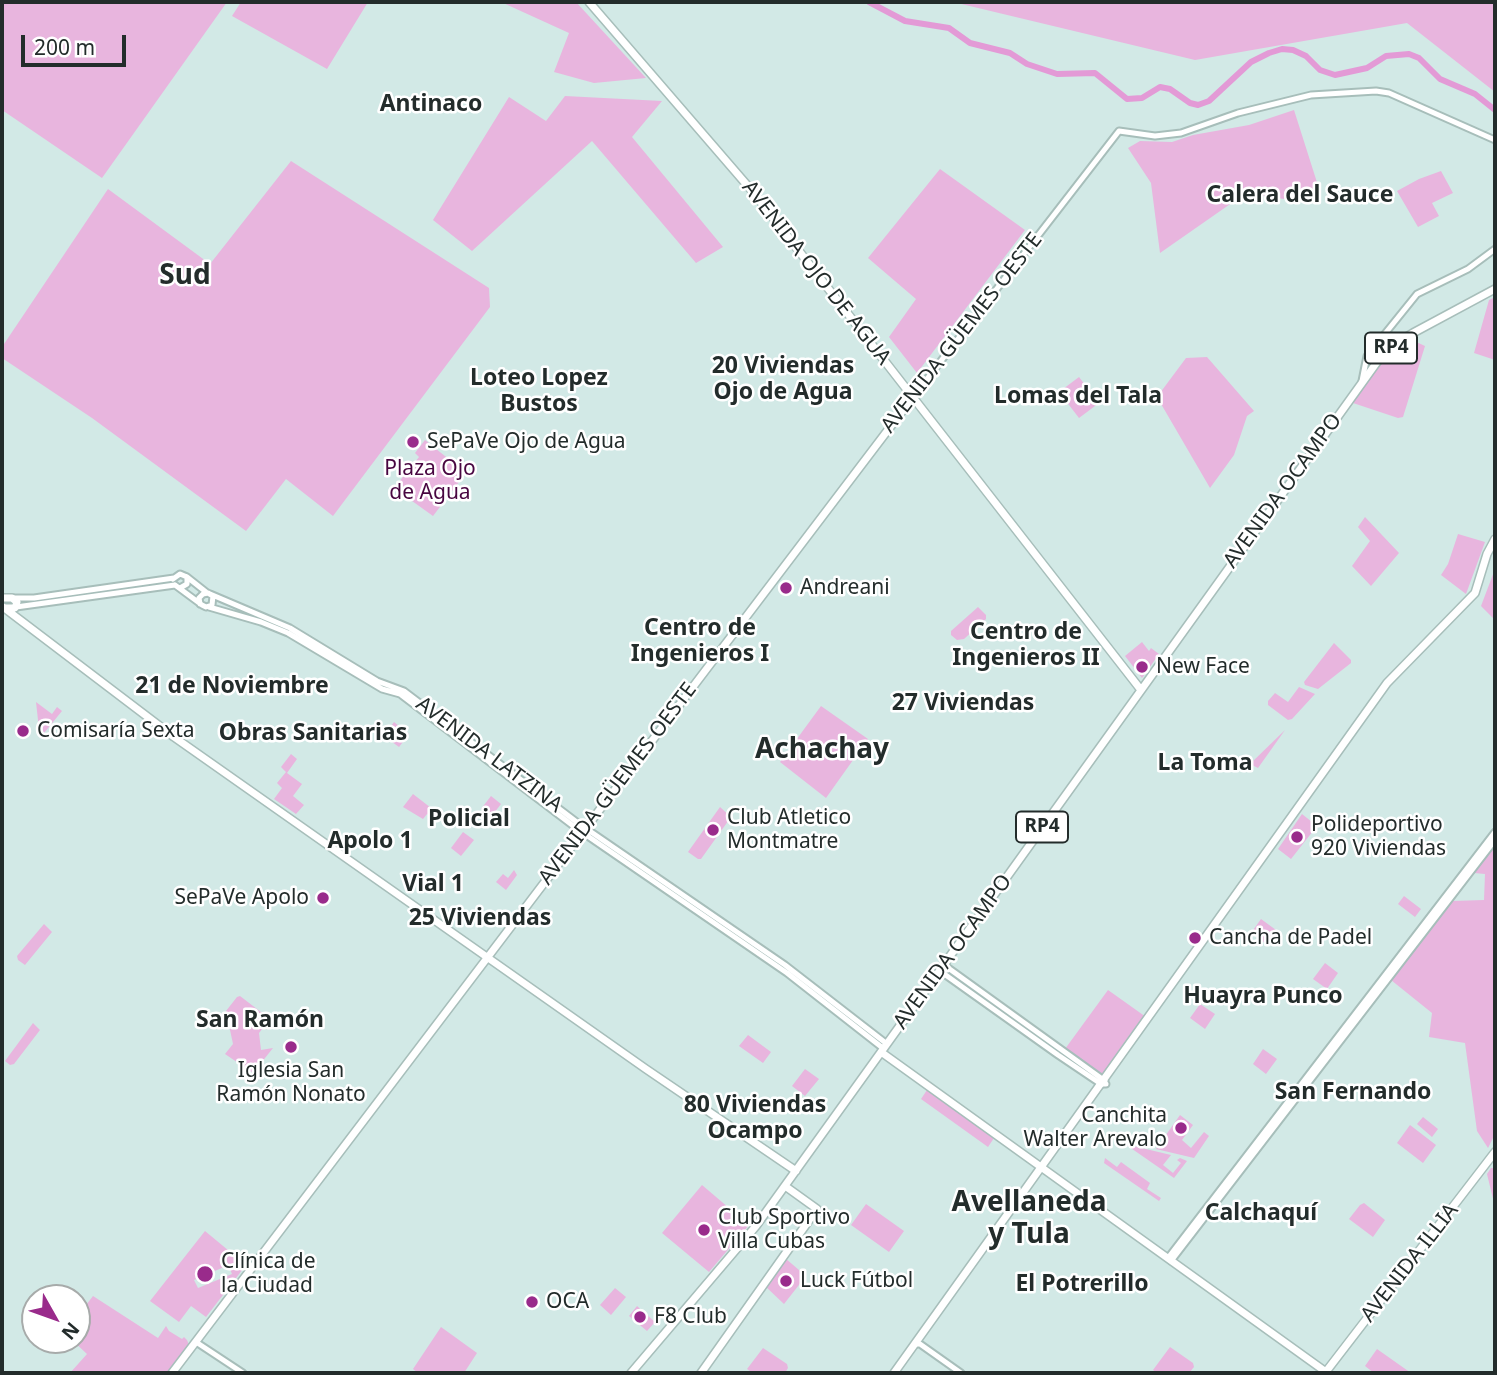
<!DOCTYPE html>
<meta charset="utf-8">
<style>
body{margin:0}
#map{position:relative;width:1497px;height:1375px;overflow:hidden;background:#d2e9e6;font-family:"Noto Sans",sans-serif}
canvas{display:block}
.frame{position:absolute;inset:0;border:4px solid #232c2b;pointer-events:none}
.north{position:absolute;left:21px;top:1284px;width:70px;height:70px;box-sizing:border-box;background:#fff;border:2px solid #a7abaa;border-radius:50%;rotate:130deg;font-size:19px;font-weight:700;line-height:28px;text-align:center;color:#232c2b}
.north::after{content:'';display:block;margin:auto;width:24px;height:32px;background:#992b8b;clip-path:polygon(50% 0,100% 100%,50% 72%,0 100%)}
.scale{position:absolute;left:21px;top:35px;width:105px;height:32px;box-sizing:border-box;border:4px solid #232c2b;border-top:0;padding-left:9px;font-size:21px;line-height:24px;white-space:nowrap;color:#232c2b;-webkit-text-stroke:5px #fff;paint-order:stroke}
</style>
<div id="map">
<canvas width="1497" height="1375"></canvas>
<div class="frame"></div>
<div class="north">N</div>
<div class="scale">200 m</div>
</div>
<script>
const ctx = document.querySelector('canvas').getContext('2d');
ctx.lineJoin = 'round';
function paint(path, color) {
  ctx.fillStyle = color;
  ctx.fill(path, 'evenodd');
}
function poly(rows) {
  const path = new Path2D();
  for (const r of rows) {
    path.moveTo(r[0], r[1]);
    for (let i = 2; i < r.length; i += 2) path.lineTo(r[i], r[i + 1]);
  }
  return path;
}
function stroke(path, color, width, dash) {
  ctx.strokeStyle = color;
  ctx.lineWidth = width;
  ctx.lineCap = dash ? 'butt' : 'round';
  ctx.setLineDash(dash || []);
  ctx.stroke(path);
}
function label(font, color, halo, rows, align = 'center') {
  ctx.font = font + ' "Noto Sans",sans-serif';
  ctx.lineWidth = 5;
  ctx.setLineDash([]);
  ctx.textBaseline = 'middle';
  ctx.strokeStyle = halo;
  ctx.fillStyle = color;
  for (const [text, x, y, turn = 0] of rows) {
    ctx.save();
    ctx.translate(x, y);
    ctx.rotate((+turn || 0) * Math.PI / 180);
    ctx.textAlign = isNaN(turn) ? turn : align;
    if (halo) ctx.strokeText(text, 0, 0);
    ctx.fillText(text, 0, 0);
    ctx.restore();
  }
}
paint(poly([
 [3,2,227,2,102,178,2,110],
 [241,2,368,2,327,69,232,16],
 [501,2,576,2,646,78,594,83,554,72,569,33],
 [953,2,1495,2,1495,92,1407,23,1195,60],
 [565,96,662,101,632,137,723,247,696,263,592,141,472,251,433,220,509,97,546,121],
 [1294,110,1321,195,1284,199,1246,193,1160,253,1151,183,1128,148,1140,141,1172,142,1193,135,1249,125],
 [291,161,489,288,490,307,333,516,286,479,246,531,92,418,2,358,2,347,108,189,210,264],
 [940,169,1025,230,917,373,889,337,916,299,868,258],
 [1441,171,1453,193,1432,203,1439,216,1418,227,1397,191,1419,179],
 [1495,297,1495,360,1474,353,1489,300],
 [1410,339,1425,346,1403,417,1398,418,1353,403,1378,366,1395,349],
 [1207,357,1254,411,1247,416,1234,455,1210,488,1157,397,1186,358],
 [1079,377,1099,403,1079,418,1059,392],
 [425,440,466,473,433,516,394,488,419,457,415,453],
 [1365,517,1399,553,1371,586,1352,566,1370,541,1358,527],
 [1458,534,1485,542,1466,594,1441,575,1448,564],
 [1495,569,1495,620,1481,606],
 [978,607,986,615,986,619,964,639,957,640,951,635,951,631],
 [1142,642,1149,651,1151,648,1159,654,1142,678,1125,656],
 [1334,643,1351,660,1351,663,1318,689,1305,685,1304,682],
 [1299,687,1315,694,1292,719,1288,720,1268,705,1268,701,1275,693,1288,702],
 [36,702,52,714,57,707,62,711,40,738],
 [821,706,868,739,826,798,780,762],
 [394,722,409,734,399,747,384,736],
 [1285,730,1258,768,1250,764],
 [291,754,297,759,287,773,302,784,293,796,304,805,296,814,274,799,282,788,277,783,286,772,281,767],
 [413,794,435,811,431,817,427,814,423,819,403,807],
 [491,796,501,804,491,817,481,809],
 [720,807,731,817,701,859,698,859,688,852],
 [1302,814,1317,826,1291,859,1278,849],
 [463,832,474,840,461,856,451,848],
 [1495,846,1495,1134,1488,1148,1477,1131,1465,1043,1429,1037,1432,1013,1391,980,1452,901,1484,900,1485,874,1474,873],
 [514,870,517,875,506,890,496,882,503,874,508,878],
 [1404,896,1421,909,1415,917,1398,904],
 [1261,919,1276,930,1265,943,1251,933],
 [44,924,52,932,25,965,18,960,17,956],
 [1325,963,1338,973,1327,989,1313,979],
 [1108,990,1146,1017,1104,1075,1065,1049],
 [240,996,270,1019,259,1033,261,1050,273,1048,253,1073,225,1054,233,1044,226,1011,237,997],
 [1200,1004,1215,1014,1205,1029,1190,1018],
 [33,1023,40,1030,14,1064,10,1065,5,1061],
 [748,1035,771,1052,763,1063,739,1046],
 [1263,1049,1277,1059,1266,1074,1253,1064],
 [805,1069,819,1079,805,1096,792,1086],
 [927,1090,993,1135,994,1138,988,1147,921,1099],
 [1180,1115,1193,1125,1182,1140,1191,1148,1204,1132,1209,1136,1194,1158,1156,1149],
 [1423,1117,1438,1129,1432,1137,1417,1124],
 [1410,1125,1436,1145,1423,1163,1397,1143],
 [1125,1144,1171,1155,1163,1165,1173,1173,1181,1163,1177,1160,1180,1158,1187,1161,1174,1178],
 [1105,1158,1117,1167,1121,1162,1150,1183,1147,1189,1161,1198,1159,1201,1104,1163],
 [1491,1168,1495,1168,1495,1207,1487,1174],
 [702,1185,749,1225,709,1272,662,1233],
 [1364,1203,1385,1220,1373,1237,1349,1219,1360,1205],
 [866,1204,904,1231,889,1252,851,1225],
 [205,1231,246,1265,206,1317,191,1306,179,1322,150,1301],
 [225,1257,232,1274,198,1288,194,1280,224,1267,220,1259],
 [785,1258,806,1276,784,1304,765,1286],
 [615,1288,626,1297,611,1315,600,1305],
 [93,1296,158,1338,166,1326,169,1331,182,1339,184,1337,187,1340,189,1345,167,1373,70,1373,87,1354,72,1340,77,1340,77,1305,83,1309],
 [637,1306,655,1322,647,1331,629,1316],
 [441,1327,477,1353,464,1373,418,1373,413,1369],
 [1170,1347,1193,1363,1194,1367,1189,1373,1157,1373,1153,1370],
 [763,1348,787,1364,788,1368,785,1373,753,1373,747,1369],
 [1377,1349,1411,1373,1374,1373,1365,1366]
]), '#e8b5de');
stroke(poly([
 [869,2,905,21,949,28,970,43,1010,53,1027,64,1057,74,1095,73,1127,99,1142,98,1160,87,1170,89,1190,103,1198,105,1209,101,1251,62,1269,53,1282,49,1293,50,1306,56,1320,70,1335,75,1367,68,1386,56,1409,54,1419,58,1440,79,1475,94,1495,110]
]), '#e39ad6', 6);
const minor = poly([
 [1362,381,1367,356,1417,294,1468,269,1495,249],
 [913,397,1119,131,1155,136,1181,133,1238,113,1311,95,1376,91,1389,93,1495,140],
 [187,577,206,592],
 [173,579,180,574,187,577,187,584,180,588],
 [175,585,202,605,206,607,212,605,213,596,208,593,203,594,199,598,200,604],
 [210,594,290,628,377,681,404,691,578,823,785,965,887,1044],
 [14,598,34,598,174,578],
 [16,607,175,585],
 [209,607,261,622,288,633,382,689,400,694,576,828,787,973,884,1049],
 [944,965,1105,1081],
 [940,971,1058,1055,1101,1084,1106,1084],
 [1168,1258,1495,832],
 [1171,1261,1495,840],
 [196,1342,243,1373],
 [915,1344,920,1344,961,1373]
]);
const major = poly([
 [589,2,753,192,1141,690],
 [2,598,12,598,17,602,15,608,6,608],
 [3,607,174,737,646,1069,796,1171],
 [881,1052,1326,1372],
 [172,1373,913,397],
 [631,1373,756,1226,1377,362,1398,342,1413,333,1495,289],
 [701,1373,817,1209,785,1186],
 [894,1373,1387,683,1475,593,1487,554,1495,539],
 [1325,1373,1495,1152]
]);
stroke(minor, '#a7beba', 9);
stroke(major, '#a7beba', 10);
stroke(minor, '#fff', 5);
stroke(major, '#fff', 7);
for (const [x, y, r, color] of [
 [413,442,7,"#992b8b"],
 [786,588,7,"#992b8b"],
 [1142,667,7,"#992b8b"],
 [23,731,7,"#992b8b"],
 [713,830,7,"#992b8b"],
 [1297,837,7,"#992b8b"],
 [323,898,7,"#992b8b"],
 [1195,938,7,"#992b8b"],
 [291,1047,7,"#992b8b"],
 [1181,1128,7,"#992b8b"],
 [704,1230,7,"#992b8b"],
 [205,1274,9,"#992b8b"],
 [786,1281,7,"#992b8b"],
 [532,1302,7,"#992b8b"],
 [640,1317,7,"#992b8b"]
]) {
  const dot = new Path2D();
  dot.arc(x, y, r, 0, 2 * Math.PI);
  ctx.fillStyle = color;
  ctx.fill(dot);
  stroke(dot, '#fff', 2.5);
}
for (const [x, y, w] of [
 [1391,348,52],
 [1042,827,52]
]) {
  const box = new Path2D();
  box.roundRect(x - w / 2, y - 15.5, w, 31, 5);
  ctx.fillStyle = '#fff';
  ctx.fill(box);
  stroke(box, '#232c2b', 2);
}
label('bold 19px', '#232c2b', null, [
 ["RP4",1391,348],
 ["RP4",1042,827]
]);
label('21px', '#232c2b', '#fff', [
 ["AVENIDA OJO DE AGUA",816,273,52],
 ["AVENIDA GÜEMES OESTE",962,333,-52],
 ["AVENIDA OCAMPO",1283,491,-54],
 ["AVENIDA LATZINA",489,755,37],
 ["AVENIDA GÜEMES OESTE",618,784,-53],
 ["AVENIDA OCAMPO",953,952,-54],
 ["AVENIDA ILLIA",1410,1263,-52]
]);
label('21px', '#232c2b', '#fff', [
 ["SePaVe Ojo de Agua",427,442],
 ["Andreani",800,588],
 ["New Face",1156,667],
 ["Comisaría Sexta",37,731],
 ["Club Atletico",727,818],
 ["Montmatre",727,842],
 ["Polideportivo",1311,825],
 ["920 Viviendas",1311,849],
 ["SePaVe Apolo",309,898,"right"],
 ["Cancha de Padel",1209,938],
 ["Iglesia San",291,1071,"center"],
 ["Ramón Nonato",291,1095,"center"],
 ["Canchita",1167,1116,"right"],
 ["Walter Arevalo",1167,1140,"right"],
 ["Club Sportivo",718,1218],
 ["Villa Cubas",718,1242],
 ["Clínica de",221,1262],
 ["la Ciudad",221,1286],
 ["Luck Fútbol",800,1281],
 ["OCA",546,1302],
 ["F8 Club",654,1317]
], 'left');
label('21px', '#480641', '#fff', [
 ["Plaza Ojo",430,469],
 ["de Agua",430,493]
]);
label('bold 23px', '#232c2b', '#fff', [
 ["Antinaco",431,104],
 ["Calera del Sauce",1300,195],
 ["20 Viviendas",783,366],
 ["Ojo de Agua",783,392],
 ["Loteo Lopez",539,378],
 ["Bustos",539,404],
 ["Lomas del Tala",1078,396],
 ["Centro de",700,628],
 ["Ingenieros I",700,654],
 ["Centro de",1026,632],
 ["Ingenieros II",1026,658],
 ["21 de Noviembre",232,686],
 ["27 Viviendas",963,703],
 ["Obras Sanitarias",313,733],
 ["La Toma",1205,763],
 ["Policial",469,819],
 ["Apolo 1",370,841],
 ["Vial 1",433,884],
 ["25 Viviendas",480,918],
 ["Huayra Punco",1263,996],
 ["San Ramón",260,1020],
 ["San Fernando",1353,1092],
 ["80 Viviendas",755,1105],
 ["Ocampo",755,1131],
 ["Calchaquí",1261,1213],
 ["El Potrerillo",1082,1284]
]);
label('bold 28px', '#232c2b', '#fff', [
 ["Sud",185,276],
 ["Achachay",822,750],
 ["Avellaneda",1029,1203],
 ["y Tula",1029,1235]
]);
</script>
